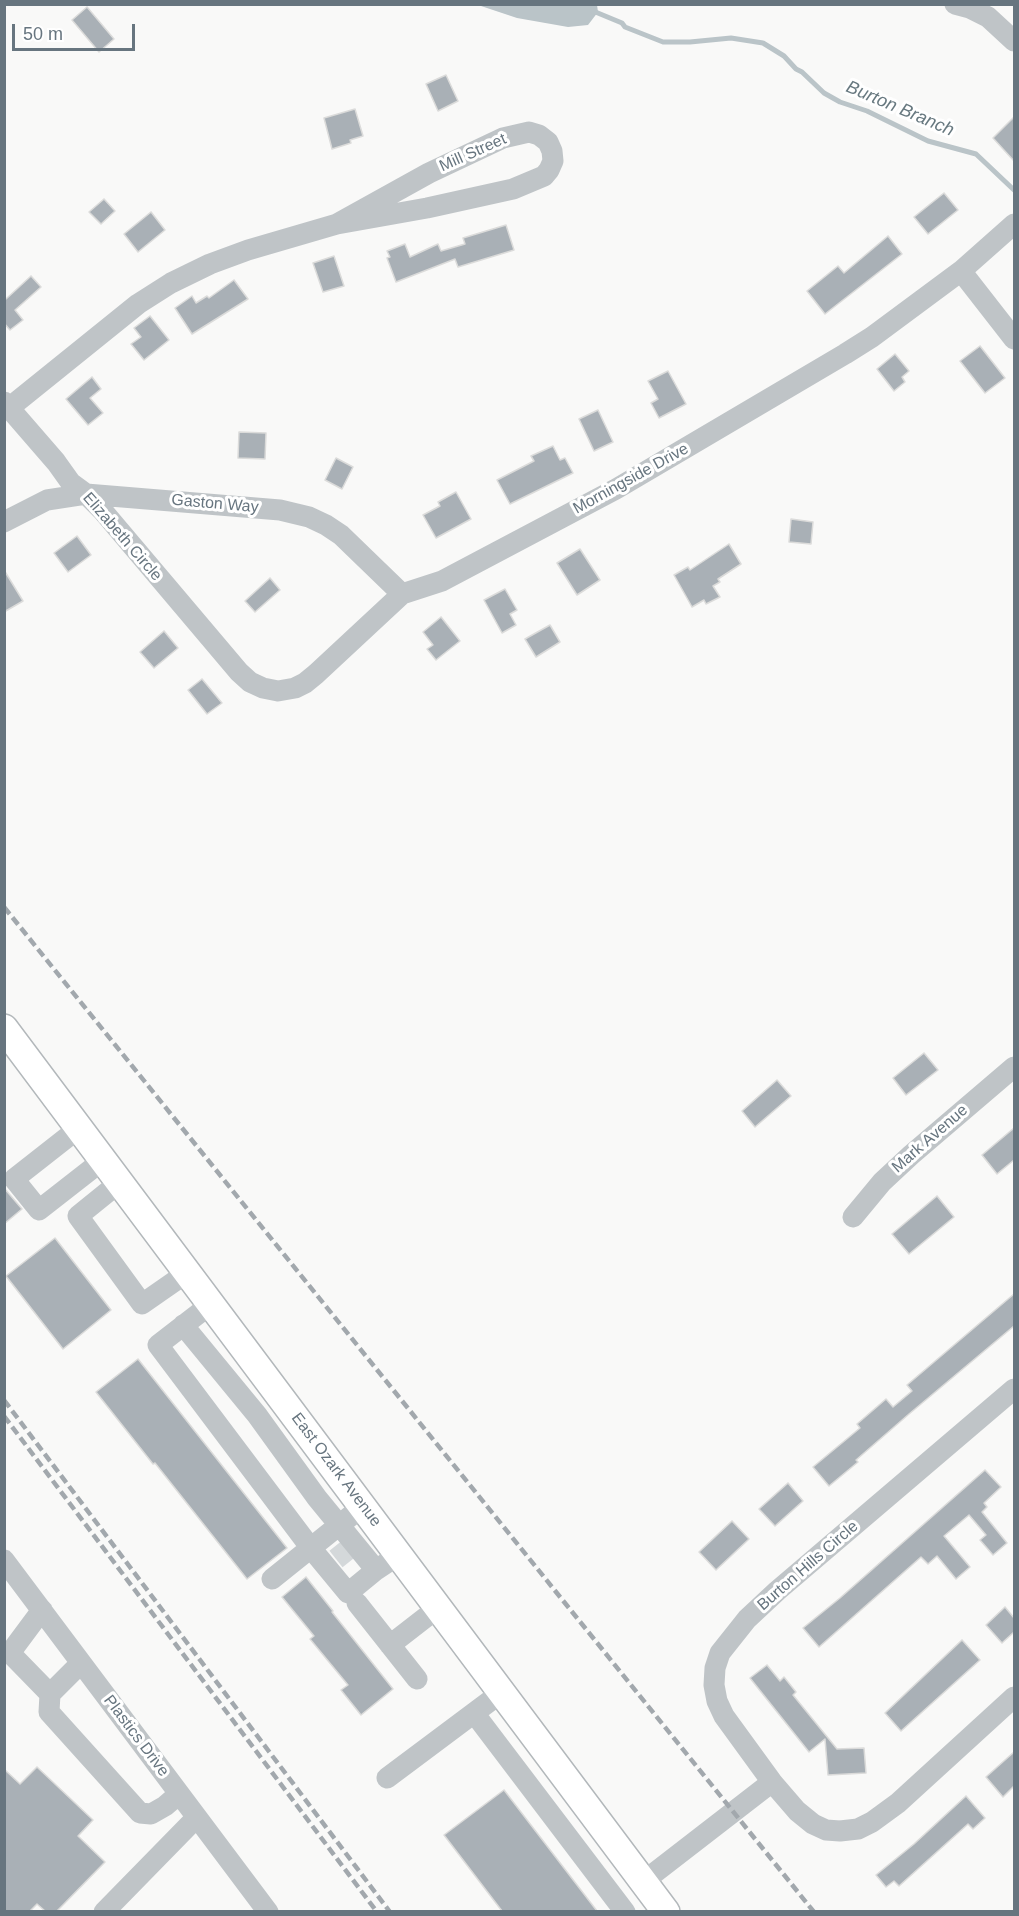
<!DOCTYPE html>
<style>
body{margin:0}
#map{position:relative;width:1019px;height:1916px;overflow:hidden;background:#f9f9f8;font-family:Helvetica,sans-serif}
canvas{display:block}
.frame{position:absolute;inset:0;border:6px solid #67757f;pointer-events:none}
.scale{position:absolute;left:12px;top:24px;width:123px;height:27px;box-sizing:border-box;border:3px solid #67757f;border-top:0;padding-left:8px;font-size:18px;line-height:21px;white-space:nowrap;color:#67757f;-webkit-text-stroke:4px #fff;paint-order:stroke}
</style>
<div id="map">
<canvas width="1019" height="1916"></canvas>
<div class="frame"></div>
<div class="scale">50 m</div>
</div>
<script>
const ctx = document.querySelector('canvas').getContext('2d');
ctx.lineJoin = 'round';
function paint(path, color) {
  ctx.fillStyle = color;
  ctx.fill(path, 'evenodd');
}
function poly(rows) {
  const path = new Path2D();
  for (const r of rows) {
    path.moveTo(r[0], r[1]);
    for (let i = 2; i < r.length; i += 2) path.lineTo(r[i], r[i + 1]);
  }
  return path;
}
function stroke(path, color, width, dash) {
  ctx.strokeStyle = color;
  ctx.lineWidth = width;
  ctx.lineCap = dash ? 'butt' : 'round';
  ctx.setLineDash(dash || []);
  ctx.stroke(path);
}
function label(font, color, halo, rows, align = 'center') {
  ctx.font = font + ' Helvetica,sans-serif';
  ctx.lineWidth = 6;
  ctx.setLineDash([]);
  ctx.textBaseline = 'middle';
  ctx.strokeStyle = halo;
  ctx.fillStyle = color;
  for (const [text, x, y, turn = 0] of rows) {
    ctx.save();
    ctx.translate(x, y);
    ctx.rotate((+turn || 0) * Math.PI / 180);
    ctx.textAlign = isNaN(turn) ? turn : align;
    if (halo) ctx.strokeText(text, 0, 0);
    ctx.fillText(text, 0, 0);
    ctx.restore();
  }
}
paint(poly([
 [478,5,597,5,598,12,588,25,568,27,517,18]
]), '#bac4c8');
stroke(poly([
 [593,11,622,23,625,27,663,42,690,42,731,38,763,43,784,56,796,69,802,72,824,93,840,102,867,111,928,141,976,154,1014,190]
]), '#bac4c8', 5);
const building = poly([
 [87,7,114,39,99,52,72,20,87,7],
 [446,75,458,101,438,111,426,84,446,75],
 [355,109,363,136,350,140,351,143,332,149,324,118,355,109],
 [1014,117,1014,161,993,138,1014,117],
 [944,193,958,210,928,234,914,217,944,193],
 [104,199,115,211,101,224,89,212,104,199],
 [151,212,165,230,138,252,124,234,151,212],
 [506,225,514,250,458,267,455,259,396,282,387,258,390,257,387,251,405,244,410,257,438,244,441,251,465,244,463,238,506,225],
 [888,236,902,254,825,314,807,291,838,266,844,273,888,236],
 [334,256,344,286,323,292,313,263,334,256],
 [31,276,41,287,15,310,23,320,10,330,4,323,4,296,6,299,31,276],
 [234,280,248,299,192,334,175,308,192,296,196,303,207,296,209,298,234,280],
 [150,316,169,340,144,360,131,344,141,337,134,328,150,316],
 [980,346,1005,378,985,393,960,361,980,346],
 [895,354,909,371,902,377,905,382,894,391,877,369,895,354],
 [668,371,686,404,659,418,651,403,658,399,648,381,668,371],
 [92,377,101,389,90,398,103,413,88,425,66,399,92,377],
 [598,410,613,442,594,451,579,419,598,410],
 [239,432,266,433,265,459,238,458,239,432],
 [553,446,560,460,565,458,573,473,510,504,497,480,534,461,531,456,553,446],
 [336,458,353,467,342,489,325,480,336,458],
 [456,492,471,519,436,538,423,515,440,506,438,502,456,492],
 [791,519,813,522,811,544,789,542,791,519],
 [77,536,91,555,68,572,54,553,77,536],
 [729,544,741,564,718,579,720,582,713,586,720,597,706,604,704,600,692,607,674,575,688,567,690,570,729,544],
 [580,549,600,580,577,595,557,563,580,549],
 [4,570,23,601,4,612,4,570],
 [270,578,280,590,255,612,245,601,270,578],
 [505,589,517,610,510,614,516,625,502,633,484,600,505,589],
 [441,617,460,641,436,660,427,649,433,645,423,632,441,617],
 [550,625,560,642,536,657,525,639,550,625],
 [164,631,178,648,154,668,140,652,164,631],
 [202,679,222,703,207,714,188,690,202,679],
 [924,1053,938,1070,906,1095,893,1078,924,1053],
 [777,1080,791,1096,755,1127,742,1111,777,1080],
 [1014,1128,1014,1160,997,1174,982,1155,1014,1128],
 [4,1188,22,1209,4,1224,4,1188],
 [937,1196,954,1217,909,1254,892,1234,937,1196],
 [55,1238,111,1310,63,1349,6,1276,55,1238],
 [1014,1294,1014,1326,909,1414,856,1460,858,1462,829,1486,813,1467,860,1428,857,1424,886,1399,893,1407,912,1391,907,1385,1014,1294],
 [138,1359,287,1548,247,1579,155,1463,153,1464,96,1392,138,1359],
 [985,1470,1001,1487,984,1503,987,1507,982,1512,1007,1543,993,1555,980,1540,986,1535,969,1515,944,1536,970,1567,956,1579,937,1556,928,1564,921,1557,819,1647,803,1628,840,1598,985,1470],
 [788,1483,803,1501,775,1526,759,1509,788,1483],
 [732,1521,749,1539,716,1570,699,1552,732,1521],
 [306,1577,333,1611,332,1612,393,1689,361,1715,341,1690,348,1685,310,1639,314,1636,282,1597,306,1577],
 [1005,1607,1014,1618,1014,1632,1002,1643,986,1625,1005,1607],
 [962,1640,980,1660,901,1731,885,1713,962,1640],
 [767,1665,780,1681,784,1677,796,1692,793,1695,837,1749,864,1748,866,1773,828,1775,825,1739,809,1752,750,1678,767,1665],
 [1014,1752,1014,1786,1003,1797,986,1777,1014,1752],
 [37,1767,93,1820,78,1836,105,1862,57,1911,45,1911,37,1904,30,1911,4,1911,4,1769,20,1784,37,1767],
 [504,1790,597,1911,502,1911,444,1835,504,1790],
 [966,1796,985,1818,973,1829,968,1824,899,1886,894,1881,886,1887,876,1875,914,1844,966,1796]
]);
paint(building, '#a9b0b6');
stroke(building, '#dbdbda', 1.5);
stroke(poly([
 [336,1559,351,1547]
]), '#d4d8da', 21, [21, 10]);
const major = poly([
 [4,1028,666,1912]
]);
stroke(major, '#b3b8bb', 30);
stroke(poly([
 [955,4,970,8,988,17,1014,41],
 [961,271,1014,339],
 [4,402,56,462,71,483,86,494,102,510,239,672,250,682,263,688,278,691,295,688,305,683,316,674,402,594,442,581,616,489,845,354,872,337,961,271,1014,224],
 [9,408,138,304,171,283,210,264,248,250,337,224,429,173,503,138,529,132,539,135,548,142,552,151,553,161,549,170,544,176,513,189,427,208,337,224],
 [4,522,47,500,86,494,280,510,309,517,326,525,341,535,402,594],
 [79,1128,14,1179,39,1210,103,1160],
 [120,1182,78,1216,142,1304,188,1272],
 [853,1217,882,1182,911,1155,1014,1067],
 [211,1304,158,1345,310,1547,348,1593,376,1570],
 [183,1325,257,1415,317,1498,376,1570,388,1562],
 [1014,1389,777,1591,747,1619,720,1653,715,1668,714,1685,717,1701,724,1716,772,1782,797,1811,813,1824,826,1830,840,1831,858,1829,872,1822,898,1803,1014,1697],
 [4,1560,268,1912],
 [272,1579,363,1506],
 [357,1603,417,1679],
 [42,1610,10,1653,50,1694,81,1663],
 [390,1645,439,1607],
 [50,1694,49,1712,140,1813,151,1814,165,1806,179,1794],
 [474,1713,625,1912],
 [387,1778,502,1692],
 [644,1881,772,1782],
 [104,1912,196,1818]
]), '#bfc4c7', 21);
stroke(major, '#fff', 27);
stroke(poly([
 [4,907,814,1912],
 [4,1400,390,1912],
 [4,1416,377,1912]
]), '#a2a8ad', 4.5, [9, 4.5]);
label('16px', '#67757f', '#fff', [
 ["Mill Street",473,153,-24],
 ["Morningside Drive",631,479,-29],
 ["Gaston Way",215,504,5],
 ["Elizabeth Circle",122,537,49],
 ["Mark Avenue",930,1139,-41],
 ["East Ozark Avenue",336,1470,53],
 ["Burton Hills Circle",808,1566,-41],
 ["Plastics Drive",136,1736,53]
]);
label('italic 18px', '#687980', '#fff', [
 ["Burton Branch",900,109,23]
]);
</script>
